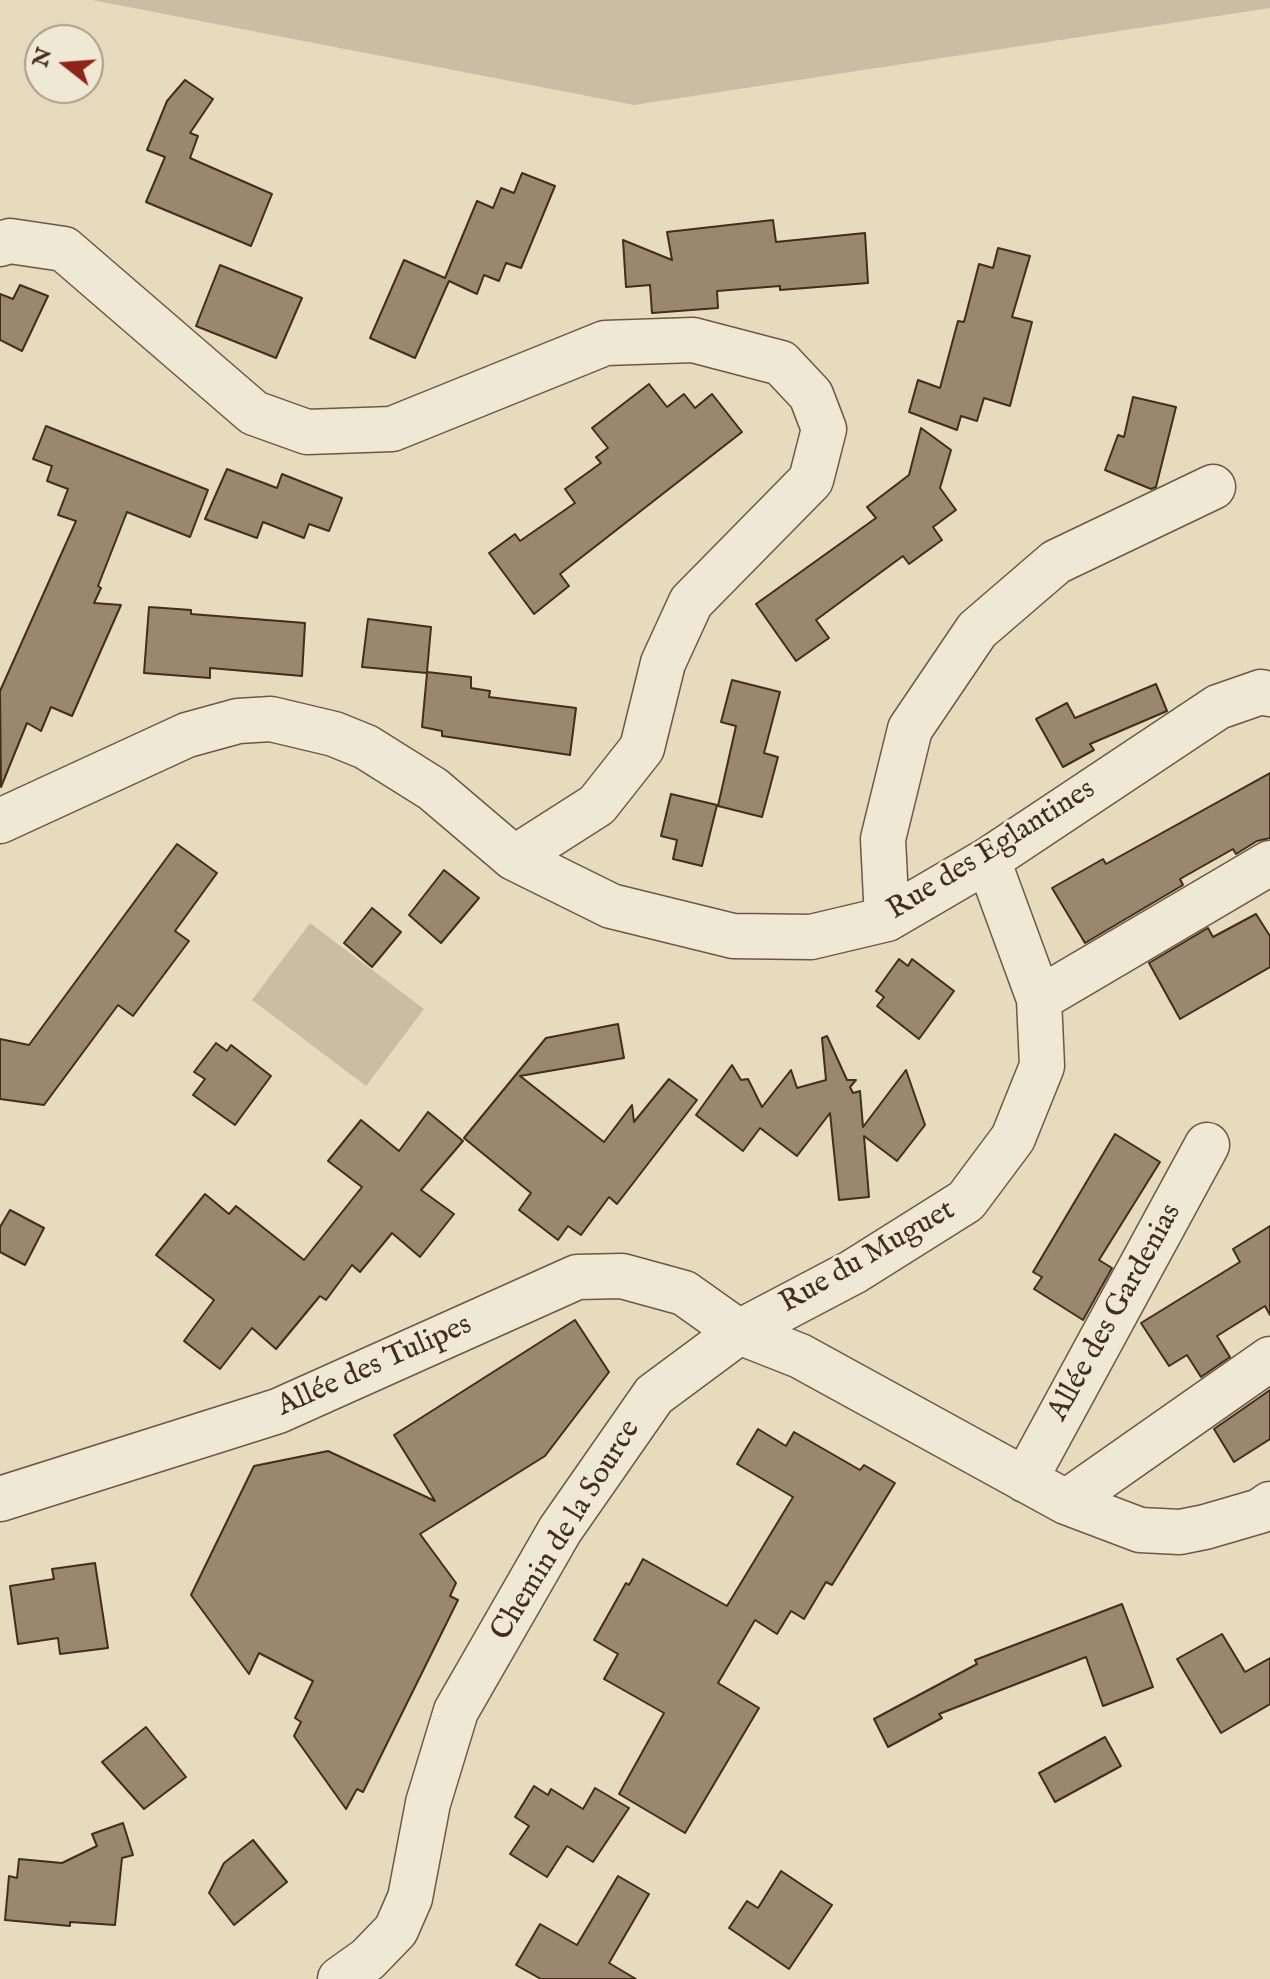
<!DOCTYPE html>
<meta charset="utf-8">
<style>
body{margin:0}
#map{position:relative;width:1270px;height:1979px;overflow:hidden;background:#e7dbbd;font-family:"IM FELL English",serif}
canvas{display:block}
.north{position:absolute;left:24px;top:24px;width:80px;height:80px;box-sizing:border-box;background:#efe8d4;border:2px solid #ab9d8a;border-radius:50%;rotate:287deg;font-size:22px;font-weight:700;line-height:32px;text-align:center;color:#442d1a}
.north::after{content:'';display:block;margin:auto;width:28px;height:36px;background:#8f2418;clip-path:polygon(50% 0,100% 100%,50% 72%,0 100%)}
</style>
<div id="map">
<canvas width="1270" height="1979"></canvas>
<div class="north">N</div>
</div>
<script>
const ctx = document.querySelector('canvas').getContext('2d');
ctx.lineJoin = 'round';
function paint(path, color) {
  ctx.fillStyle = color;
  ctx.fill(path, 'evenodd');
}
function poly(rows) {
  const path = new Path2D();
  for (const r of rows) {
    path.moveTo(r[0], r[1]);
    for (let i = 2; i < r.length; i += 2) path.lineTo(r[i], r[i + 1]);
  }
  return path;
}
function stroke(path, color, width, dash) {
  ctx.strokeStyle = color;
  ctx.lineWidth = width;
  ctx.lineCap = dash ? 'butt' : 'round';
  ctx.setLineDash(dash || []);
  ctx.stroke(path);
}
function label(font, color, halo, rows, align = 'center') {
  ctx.font = font + ' "IM FELL English",serif';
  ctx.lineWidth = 6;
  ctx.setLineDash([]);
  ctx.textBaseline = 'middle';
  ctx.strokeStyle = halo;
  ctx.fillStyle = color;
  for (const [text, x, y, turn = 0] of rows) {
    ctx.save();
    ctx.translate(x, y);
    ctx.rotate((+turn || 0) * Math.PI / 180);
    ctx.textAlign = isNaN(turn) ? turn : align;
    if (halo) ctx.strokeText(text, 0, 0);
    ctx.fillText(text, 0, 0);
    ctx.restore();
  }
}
paint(poly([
 [92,0,1270,0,1270,8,634,105],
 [310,923,424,1009,366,1086,252,1000]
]), '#cbbda1');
const building = poly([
 [185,80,213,99,190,133,198,136,190,158,272,194,251,246,146,202,165,157,147,150,167,101,185,80],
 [522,173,555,186,521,268,506,263,499,281,484,275,477,294,449,281,415,358,370,338,404,260,445,278,477,201,493,208,501,188,514,193,522,173],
 [773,220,776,242,865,233,868,283,780,290,780,286,717,291,718,308,652,313,650,285,626,287,623,240,672,260,667,232,773,220],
 [998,248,1030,256,1012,317,1032,322,1010,406,984,398,977,421,961,416,957,430,909,412,918,380,940,388,958,321,964,322,979,264,993,268,998,248],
 [220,265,302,298,276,358,196,326,220,265],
 [20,285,48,296,22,351,0,340,0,294,13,299,20,285],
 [649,384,667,407,684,394,695,408,712,394,742,432,560,574,569,586,534,614,489,553,515,534,520,541,575,503,565,489,601,463,596,457,608,448,592,428,649,384],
 [1133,397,1176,407,1156,487,1151,489,1105,470,1118,435,1124,437,1133,397],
 [46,426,208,490,190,537,127,512,98,586,101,588,94,603,121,605,72,716,51,707,41,731,27,723,1,787,0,691,76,521,58,515,68,489,47,481,52,466,33,459,46,426],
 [921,428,951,450,940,488,956,510,933,527,942,540,909,564,903,556,816,620,829,638,796,661,756,604,876,518,867,507,909,475,921,428],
 [227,469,277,488,282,474,342,498,329,531,309,524,304,538,263,522,257,538,205,519,227,469],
 [149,607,191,610,191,614,305,623,302,676,210,668,210,678,144,673,149,607],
 [368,619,431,627,427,672,471,677,471,688,490,691,489,697,576,708,570,755,442,736,442,731,422,727,427,673,362,667,368,619],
 [732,680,780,692,764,753,778,757,762,817,718,806,736,726,721,722,732,680],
 [1156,684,1167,711,1090,744,1094,750,1063,767,1036,719,1067,703,1075,718,1156,684],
 [1270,773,1270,838,1257,841,1236,854,1233,849,1180,879,1183,885,1085,943,1052,888,1103,859,1106,864,1270,773],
 [671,794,717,805,702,866,673,859,677,840,661,836,671,794],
 [177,844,217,873,175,931,189,941,133,1016,118,1005,44,1105,0,1099,0,1039,29,1045,177,844],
 [444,870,479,898,441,943,409,915,444,870],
 [372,908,401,932,372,967,344,943,372,908],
 [1256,914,1270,936,1270,967,1180,1019,1149,963,1208,928,1213,937,1256,914],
 [899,959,908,966,912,959,954,991,919,1039,877,1006,884,997,876,991,899,959],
 [618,1024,624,1058,520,1076,604,1142,632,1105,634,1122,669,1079,697,1100,617,1204,609,1197,581,1235,568,1226,558,1240,519,1210,531,1193,464,1138,546,1038,618,1024],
 [827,1036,847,1080,856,1080,850,1087,853,1093,860,1091,863,1127,906,1070,925,1125,897,1161,864,1136,869,1197,839,1200,830,1113,797,1156,760,1128,743,1151,696,1115,732,1065,741,1080,748,1079,762,1107,791,1070,797,1088,826,1080,822,1038,827,1036],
 [216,1043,227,1051,231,1045,271,1076,235,1125,193,1095,205,1079,194,1072,216,1043],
 [428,1112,463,1141,421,1190,454,1214,420,1257,392,1233,360,1272,352,1265,326,1300,320,1296,276,1349,252,1328,220,1369,184,1341,214,1300,156,1255,205,1194,229,1214,236,1206,304,1260,362,1187,328,1161,361,1120,399,1151,428,1112],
 [1115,1134,1160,1162,1099,1260,1112,1268,1083,1320,1034,1289,1042,1277,1033,1272,1115,1134],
 [10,1210,44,1228,25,1265,0,1252,0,1227,10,1210],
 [1270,1226,1270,1315,1265,1306,1217,1336,1230,1357,1201,1377,1187,1355,1169,1366,1141,1323,1240,1262,1233,1249,1270,1226],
 [575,1320,609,1372,545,1456,420,1534,456,1583,450,1596,458,1600,363,1792,357,1789,346,1809,294,1736,301,1722,295,1718,313,1681,259,1653,249,1674,191,1595,254,1466,328,1451,435,1501,394,1435,575,1320],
 [1270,1390,1270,1439,1234,1462,1214,1429,1270,1390],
 [758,1429,786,1446,794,1432,860,1470,864,1465,895,1483,832,1585,826,1582,804,1619,791,1611,777,1634,755,1620,718,1683,759,1708,685,1833,619,1794,664,1713,604,1679,618,1654,594,1640,626,1583,629,1585,643,1559,727,1606,793,1497,737,1464,758,1429],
 [95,1563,108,1648,60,1654,58,1638,18,1644,10,1586,54,1579,52,1569,95,1563],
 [1122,1604,1153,1687,1103,1706,1086,1657,939,1714,942,1718,888,1747,874,1719,977,1664,975,1660,1122,1604],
 [1222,1634,1245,1672,1270,1658,1270,1704,1221,1733,1177,1659,1222,1634],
 [146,1727,186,1777,144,1809,102,1762,146,1727],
 [1105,1737,1121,1766,1055,1802,1039,1773,1105,1737],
 [534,1786,548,1795,551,1789,583,1809,595,1788,629,1808,593,1862,567,1846,547,1877,510,1854,529,1826,515,1817,534,1786],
 [123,1823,133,1855,122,1858,115,1925,70,1922,70,1926,5,1920,9,1876,17,1878,19,1859,62,1863,97,1846,92,1834,123,1823],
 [253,1840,287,1882,234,1925,209,1893,224,1863,253,1840],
 [781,1871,832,1905,789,1969,729,1928,747,1901,758,1908,781,1871],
 [618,1876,649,1894,609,1963,636,1979,541,1979,516,1965,540,1924,577,1945,618,1876]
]);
paint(building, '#99876f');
stroke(building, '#442d1a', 2);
const minor = poly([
 [0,244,10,241,64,249,254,413,307,432,392,429,605,343,693,340,781,363,811,395,824,429,811,480,691,602,663,663,642,748,597,805,514,858],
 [0,821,187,735,238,721,271,719,334,734,366,747,433,789,514,858,611,906,733,936,811,937,887,919,988,860,1218,707,1261,692,1270,694],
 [887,919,883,839,910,729,977,630,1056,562,1213,487],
 [1039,999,1270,863],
 [1025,1480,1207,1145],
 [0,1499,278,1411,577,1277,622,1276,684,1293,739,1332,800,1356,1066,1502,1140,1530,1180,1532,1205,1527,1260,1511,1270,1504],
 [1066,1502,1270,1359],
 [340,1979,368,1959,396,1930,410,1898,428,1803,456,1711,560,1530,654,1395,739,1332,853,1272,966,1201,1013,1138,1042,1066,1039,999,988,860]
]);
stroke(minor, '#6d5843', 47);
stroke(minor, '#efe8d4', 44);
label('30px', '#442d1a', '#efe8d4', [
 ["Rue des Eglantines",992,851,-32],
 ["Rue du Muguet",868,1258,-30],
 ["Allée des Gardenias",1116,1313,-61],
 ["Allée des Tulipes",375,1367,-24],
 ["Chemin de la Source",567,1531,-58]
]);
</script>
